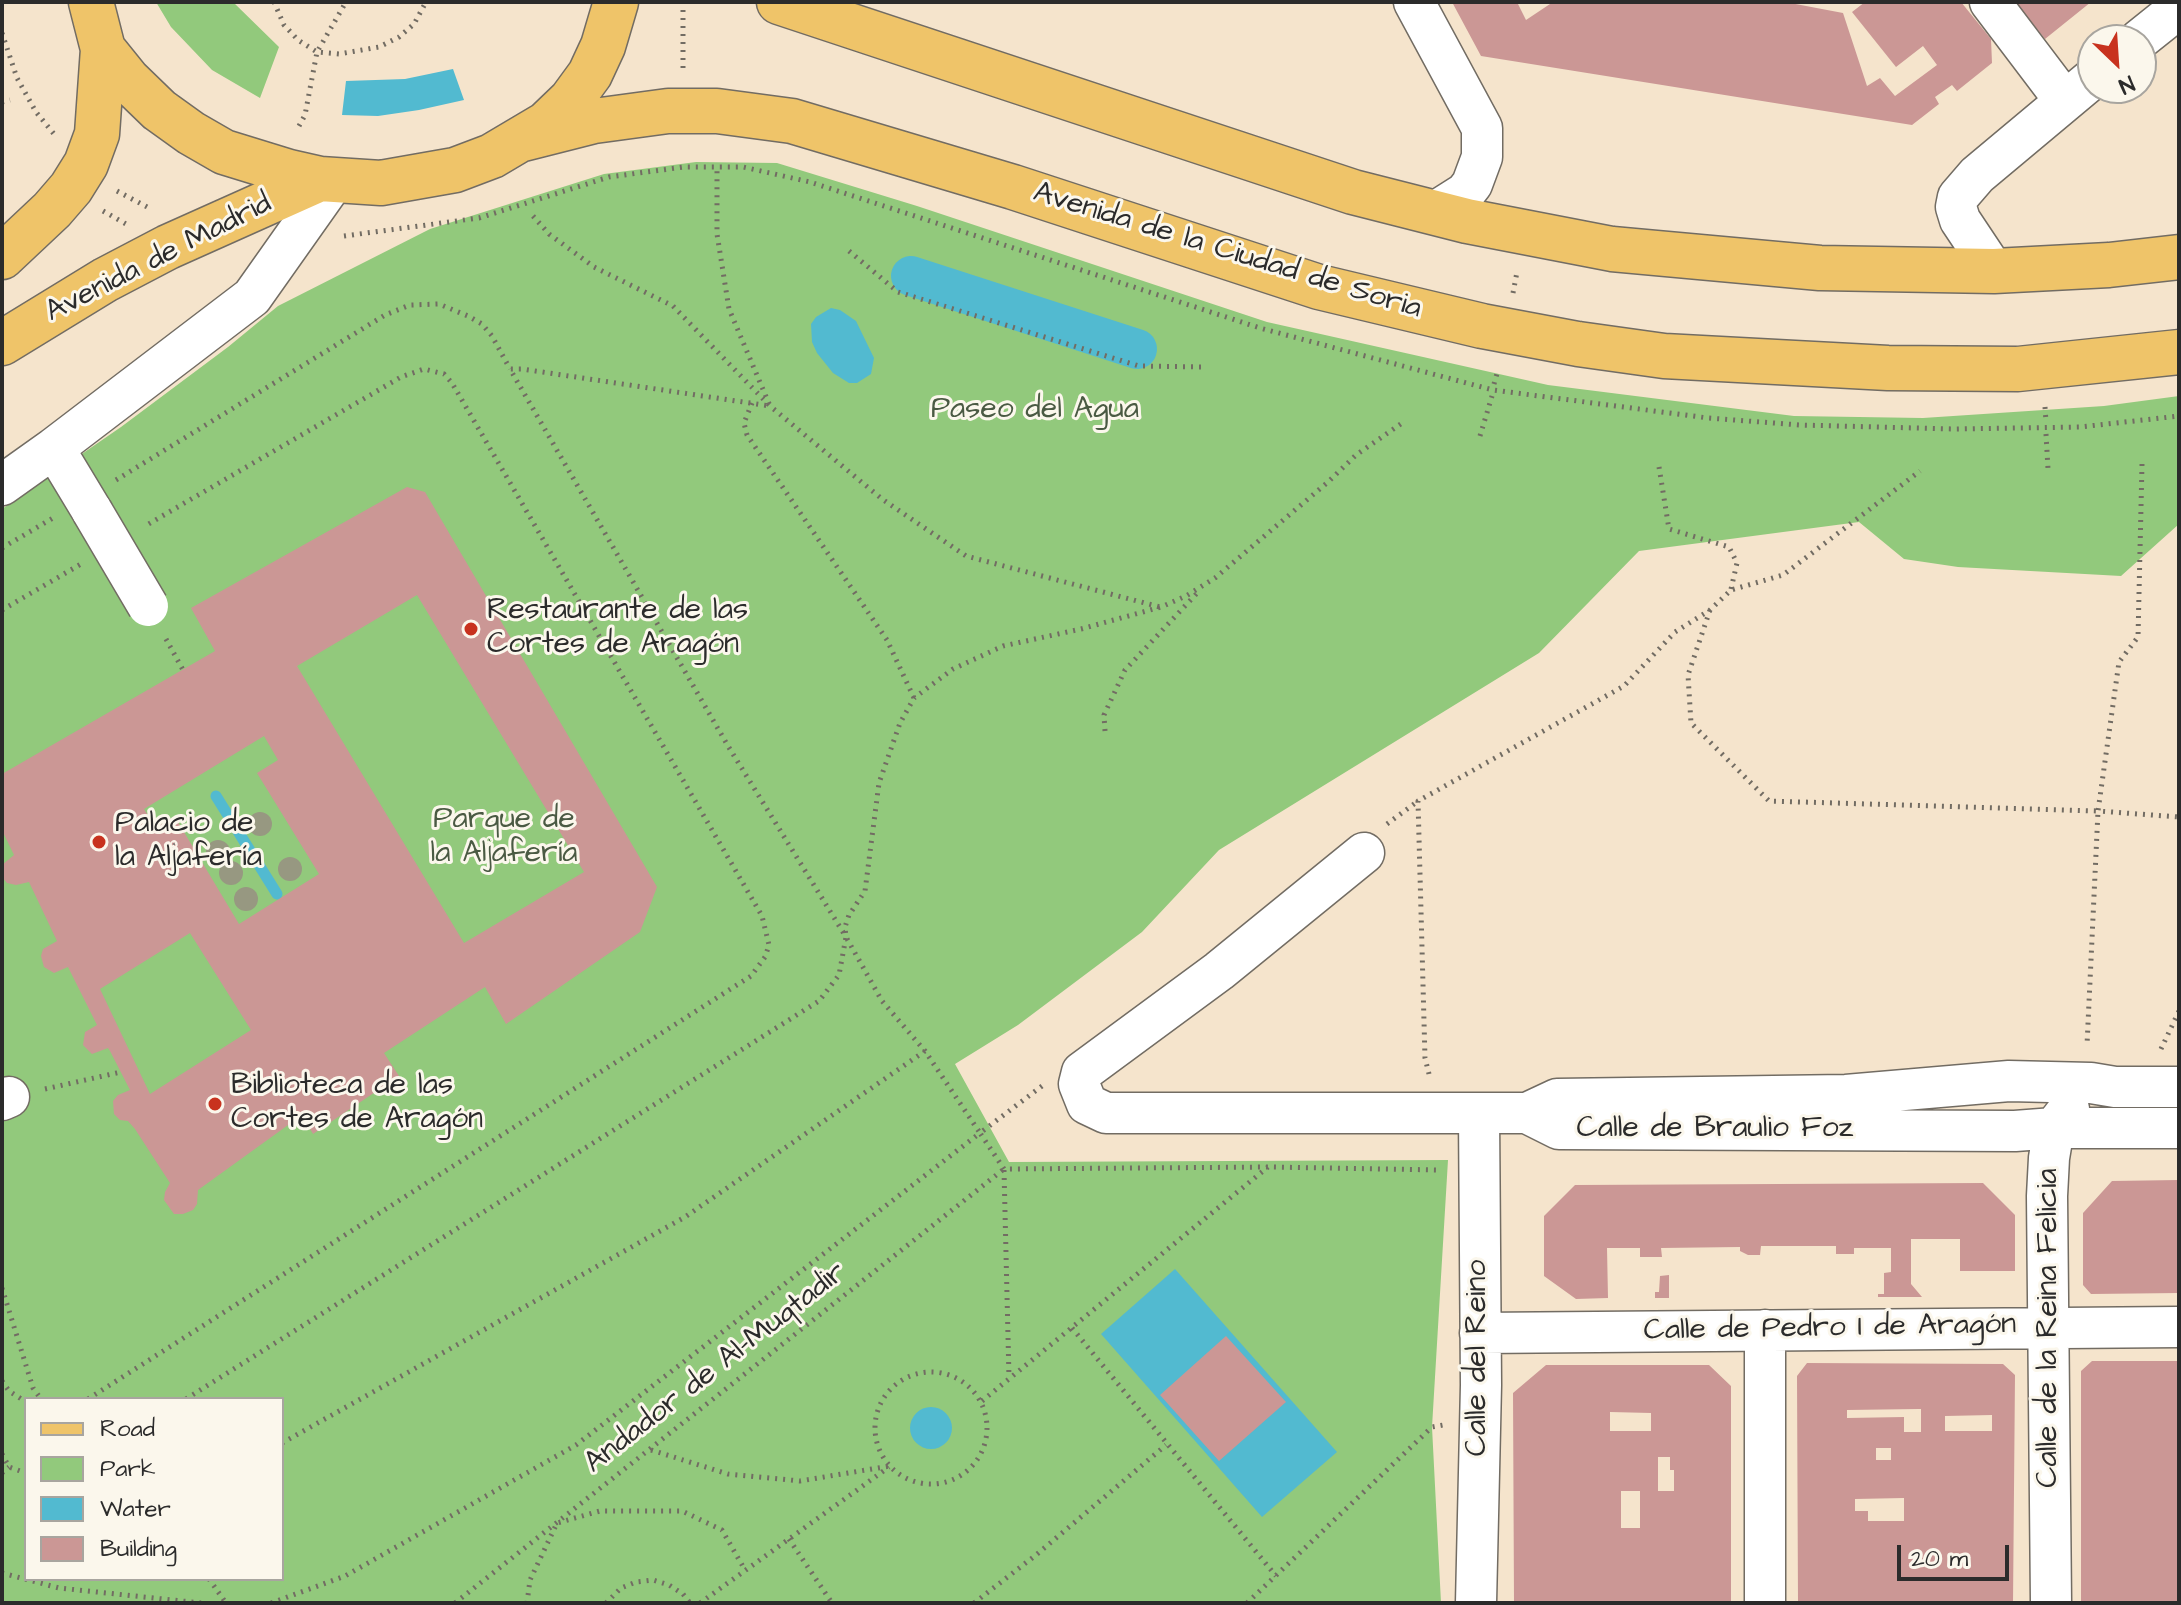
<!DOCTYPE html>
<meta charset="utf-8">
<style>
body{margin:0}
#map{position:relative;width:2181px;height:1605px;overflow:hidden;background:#f5e4cc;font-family:"Architects Daughter",sans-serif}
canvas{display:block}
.frame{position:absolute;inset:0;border:4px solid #2b2b2b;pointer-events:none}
.legend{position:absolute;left:24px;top:1397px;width:260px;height:184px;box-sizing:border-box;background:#fbf7ec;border:2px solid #a8a59f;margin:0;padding:10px 14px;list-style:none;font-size:24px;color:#2b2b2b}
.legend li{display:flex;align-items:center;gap:16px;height:40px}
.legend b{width:40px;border:2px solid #a8a59f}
.north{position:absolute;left:2077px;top:24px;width:80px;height:80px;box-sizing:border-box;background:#fbf7ec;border:2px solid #a8a59f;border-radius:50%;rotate:155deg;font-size:22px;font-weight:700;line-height:32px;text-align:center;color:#2b2b2b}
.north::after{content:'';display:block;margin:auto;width:28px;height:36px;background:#c8321e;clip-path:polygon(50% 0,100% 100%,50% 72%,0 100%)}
.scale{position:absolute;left:1897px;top:1545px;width:112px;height:36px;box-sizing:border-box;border:4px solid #2b2b2b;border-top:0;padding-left:10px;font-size:24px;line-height:28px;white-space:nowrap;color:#2b2b2b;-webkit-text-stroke:6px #fbf7ec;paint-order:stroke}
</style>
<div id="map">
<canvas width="2181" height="1605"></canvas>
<div class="frame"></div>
<ul class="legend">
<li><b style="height:10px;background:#efc469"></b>Road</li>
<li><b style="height:22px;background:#92c97c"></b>Park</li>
<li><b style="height:22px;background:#52bad0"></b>Water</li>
<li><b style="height:22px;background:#cb9795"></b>Building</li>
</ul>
<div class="north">N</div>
<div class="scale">20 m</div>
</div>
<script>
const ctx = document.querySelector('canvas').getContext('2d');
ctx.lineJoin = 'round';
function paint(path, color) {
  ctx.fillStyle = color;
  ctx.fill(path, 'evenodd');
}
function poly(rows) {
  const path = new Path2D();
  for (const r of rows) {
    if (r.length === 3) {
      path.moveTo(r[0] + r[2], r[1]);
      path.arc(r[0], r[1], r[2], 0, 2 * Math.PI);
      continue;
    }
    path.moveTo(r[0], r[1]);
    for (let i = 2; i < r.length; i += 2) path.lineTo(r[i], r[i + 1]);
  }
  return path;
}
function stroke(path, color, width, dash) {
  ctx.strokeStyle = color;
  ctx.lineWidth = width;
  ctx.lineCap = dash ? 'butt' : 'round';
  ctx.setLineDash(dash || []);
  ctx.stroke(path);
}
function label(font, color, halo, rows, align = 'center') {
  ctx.font = font + ' "Architects Daughter",sans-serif';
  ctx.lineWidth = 6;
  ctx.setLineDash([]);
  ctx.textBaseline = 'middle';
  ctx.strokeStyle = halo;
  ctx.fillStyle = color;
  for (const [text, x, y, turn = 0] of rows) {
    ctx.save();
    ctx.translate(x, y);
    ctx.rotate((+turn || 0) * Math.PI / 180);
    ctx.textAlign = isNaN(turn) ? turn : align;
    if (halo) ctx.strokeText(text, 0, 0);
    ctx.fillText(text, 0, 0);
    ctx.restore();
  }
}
paint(poly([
 [156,2,233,2,279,47,260,98,212,70,171,27],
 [696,162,777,163,917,206,1267,322,1548,385,1794,416,1923,418,2104,406,2179,396,2179,524,2121,576,1958,567,1904,559,1859,522,1639,551,1539,653,1219,850,1142,932,1018,1025,955,1064,1009,1162,1448,1160,1432,1427,1441,1603,2,1603,2,509,121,427,228,347,278,306,430,229,604,174],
 [26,1399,282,1399,282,1579,26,1579]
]), '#92c97c');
paint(poly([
 [453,69,464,100,419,110,378,116,342,115,346,81,405,79],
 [831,308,840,310,856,321,874,358,871,374,857,383,849,383,833,373,817,353,812,342,811,324,816,317],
 [1175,1269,1337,1452,1262,1517,1101,1334],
 [931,1428,21]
]), '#52bad0');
stroke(poly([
 [216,796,277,894]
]), '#52bad0', 11);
stroke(poly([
 [911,276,1137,349]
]), '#52bad0', 40);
paint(poly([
 [1452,2,1517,2,1526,20,1550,4,1549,2,1785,2,1843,13,1867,86,1880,78,1895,96,1937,65,1923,46,1896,67,1852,12,1865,2,1961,2,1991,39,1992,63,1957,91,1952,85,1935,97,1939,104,1912,125,1481,56],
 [2015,2,2091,2,2045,39],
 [407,487,425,492,657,887,640,932,506,1024,485,987,384,1053,399,1076,313,1134,302,1115,198,1190,197,1204,193,1210,183,1214,174,1214,164,1200,165,1192,170,1183,135,1129,128,1121,120,1120,114,1114,113,1101,118,1095,130,1090,110,1051,108,1048,92,1054,83,1045,85,1032,97,1025,68,967,54,973,44,967,41,956,43,949,57,941,29,882,16,885,7,883,2,877,2,865,14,855,2,830,2,774,215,651,191,608],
 [417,595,584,872,464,943,297,666],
 [264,736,278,760,257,773,319,874,239,924,175,817,155,827,144,809],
 [190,933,251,1030,150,1094,100,989],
 [2179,1180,2179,1293,2091,1294,2083,1285,2083,1213,2112,1181],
 [1983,1183,2015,1215,2015,1271,1960,1271,1960,1239,1911,1239,1911,1284,1922,1297,1878,1297,1878,1294,1884,1294,1884,1273,1891,1272,1891,1248,1854,1248,1854,1254,1836,1254,1836,1246,1761,1246,1760,1255,1748,1255,1740,1251,1740,1247,1661,1248,1662,1257,1640,1257,1640,1248,1607,1248,1608,1298,1576,1299,1544,1276,1544,1216,1575,1185],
 [1669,1275,1669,1298,1655,1298,1655,1292,1659,1292,1660,1276],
 [1226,1336,1286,1402,1219,1461,1160,1395],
 [2092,1361,2179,1361,2179,1603,2081,1603,2081,1371],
 [1807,1363,2003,1364,2015,1375,2013,1603,1798,1603,1797,1376],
 [1918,1409,1921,1409,1921,1432,1904,1432,1904,1417,1847,1418,1847,1410],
 [1992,1415,1992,1431,1945,1431,1945,1416],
 [1876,1448,1891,1448,1891,1460,1876,1460],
 [1904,1498,1904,1521,1868,1521,1868,1511,1855,1511,1855,1499],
 [1546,1365,1709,1365,1731,1386,1731,1603,1514,1603,1513,1393],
 [1610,1412,1651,1413,1651,1431,1610,1431],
 [1658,1457,1670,1457,1670,1470,1674,1470,1674,1491,1658,1491],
 [1621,1491,1640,1491,1640,1528,1621,1528]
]), '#cb9795');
const minor = poly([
 [1414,2,1482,128,1482,157,1472,184,1465,193,1435,212],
 [1990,2,2065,101],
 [2139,40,2179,8],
 [1994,271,1960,220,1956,207,1958,197,1977,175,2093,78],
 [2,485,54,448],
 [92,511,54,448,252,297,334,181],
 [1364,853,1219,971,1082,1072,1079,1084,1087,1104,1106,1113,1527,1113,1559,1129,2015,1131,2054,1128,2179,1128],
 [2,1100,9,1097],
 [1527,1113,1557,1099,1846,1095,2009,1081,2091,1083,2115,1087,2179,1087],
 [1765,1330,1765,1603],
 [1480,1333,2179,1327],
 [1476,1603,1481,1385,1479,1114],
 [2051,1603,2047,1196,2049,1158,2054,1128,2069,1109]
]);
const major = poly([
 [91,2,103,49,128,80,159,110,191,133,224,152,289,172,320,179,381,183,455,170,492,156,546,124,571,100,590,74,603,46,616,2],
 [779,2,1353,192,1467,221,1612,249,1820,268,1994,271,2109,265,2179,257],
 [523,139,594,121,668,111,717,111,792,121,1013,187,1319,287,1482,326,1578,344,1664,356,1888,368,2018,369,2179,352],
 [2,257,52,210,71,188,86,164,97,134,103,49],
 [2,343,105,280,168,247,320,179]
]);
stroke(minor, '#726c63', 43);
stroke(major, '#726c63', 47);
stroke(poly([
 [274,2,284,25,298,40,317,52,339,54,379,47,399,37,414,24,426,2],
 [683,2,683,70],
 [2,33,17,78,36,112,54,134],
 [2,102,10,100],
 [299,126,305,115,317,52,346,2],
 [117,191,151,209],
 [103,211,126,224],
 [533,216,549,234,594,267,673,306,770,406,882,499,966,556,1160,607],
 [344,236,479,218,609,177,684,167,743,167,810,182,1260,328,1493,390,1708,418,1800,425,1954,429,2080,427,2179,416],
 [849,251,898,292,1139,366,1206,367],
 [1513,293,1517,272],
 [1494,384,1498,370],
 [752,403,744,423,747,435,887,640,914,698],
 [2045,407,2046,422],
 [2046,434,2048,469],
 [1480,436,1492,396],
 [2142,464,2138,637,2119,662,2098,811,2179,817],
 [1659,467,1669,529,1729,547,1737,563,1731,589],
 [116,480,385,315,410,305,439,304,468,316,482,324,492,336,510,369],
 [2,548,53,518],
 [2,610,81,564],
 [1710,610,1688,675,1691,723,1769,801,2098,811,2087,1045],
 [166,639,183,670],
 [1105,731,1104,715,1125,670,1200,590],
 [1387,824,1418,801],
 [2161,1049,2179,1011],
 [1429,1074,1425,1058,1418,801,1624,686,1675,632,1710,610,1731,590,1783,575,1920,471],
 [1042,1086,980,1133,925,1051,882,1001,846,937,845,927,849,915,865,891,879,783,900,723,914,698,953,669,1003,646,1081,629,1161,607,1186,596,1215,578,1328,482,1356,455,1405,421],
 [45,1089,121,1072],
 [1004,1170,1009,1378],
 [2,1288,33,1388,41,1399],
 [1072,1328,1276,1576],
 [931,1428,56],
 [2,1381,9,1391,26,1402],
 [88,1399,751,976,765,957,769,945,762,916,452,383,444,374,424,369,401,377,145,526],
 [186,1399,819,1001,839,975,846,937,728,746,510,369,522,369,770,406,729,309,717,234,717,167],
 [982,1401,1268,1167],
 [282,1443,685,1217,925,1051],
 [651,1450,728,1474,800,1481,890,1466],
 [2,1454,9,1467,26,1473],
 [2,1473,9,1467],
 [789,1539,832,1603],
 [2,1573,59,1588,201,1603],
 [209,1579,226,1603],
 [271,1603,345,1576,576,1445,980,1133,1004,1169,1269,1167,1441,1170],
 [455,1603,1004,1169],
 [527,1603,530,1580,557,1523,600,1511,682,1511,722,1530,745,1570],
 [606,1603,621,1588,636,1582,653,1580,669,1585,683,1594,690,1603],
 [700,1603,889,1467],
 [974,1603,1036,1555,1166,1445],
 [1247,1603,1432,1427,1443,1425]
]), '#726c63', 5, [2, 6]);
stroke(minor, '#fff', 40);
stroke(major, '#efc469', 44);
const minorBridge = poly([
 [92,511,148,606]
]);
stroke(minorBridge, '#726c63', 43, []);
stroke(minorBridge, '#fff', 40);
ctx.fillStyle = '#979881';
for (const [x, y] of [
 [260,824],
 [218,852],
 [290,869],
 [231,873],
 [246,899]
]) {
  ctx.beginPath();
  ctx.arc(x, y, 12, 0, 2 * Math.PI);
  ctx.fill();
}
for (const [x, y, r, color] of [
 [471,629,8,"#c8321e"],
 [99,842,8,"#c8321e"],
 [215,1104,8,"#c8321e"]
]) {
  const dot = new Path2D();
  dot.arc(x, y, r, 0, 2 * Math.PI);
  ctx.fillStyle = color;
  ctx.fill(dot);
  stroke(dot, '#fbf7ec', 3);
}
label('30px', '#2b2b2b', '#fbf7ec', [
 ["Avenida de la Ciudad de Soria",1227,252,17],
 ["Avenida de Madrid",159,259,-27],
 ["Calle de Braulio Foz",1715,1130],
 ["Calle de la Reina Felicia",2050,1328,-90],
 ["Calle de Pedro I de Aragón",1830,1329,-1],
 ["Calle del Reino",1479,1358,-90],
 ["Andador de Al-Muqtadir",716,1369,-38]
]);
label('30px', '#4a5a43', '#fbf7ec', [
 ["Paseo del Agua",1035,411],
 ["Parque de",504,821],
 ["la Aljafería",504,855]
]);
label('30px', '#2b2b2b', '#fbf7ec', [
 ["Restaurante de las",487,612],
 ["Cortes de Aragón",487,646],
 ["Palacio de",115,825],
 ["la Aljafería",115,859],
 ["Biblioteca de las",231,1087],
 ["Cortes de Aragón",231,1121]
], 'left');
</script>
